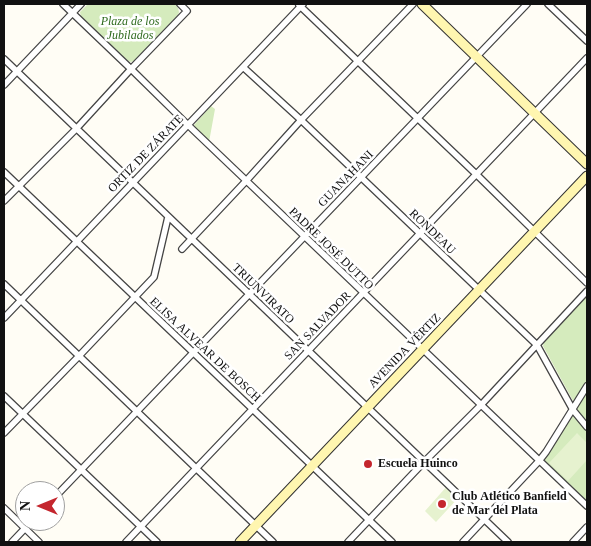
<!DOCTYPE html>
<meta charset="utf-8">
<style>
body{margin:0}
#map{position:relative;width:591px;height:546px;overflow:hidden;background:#fffdf5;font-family:Georgia,serif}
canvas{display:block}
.frame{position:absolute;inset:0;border:5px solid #111;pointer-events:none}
.north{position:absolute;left:15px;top:481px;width:50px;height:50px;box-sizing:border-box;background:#fff;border:1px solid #a0a0a0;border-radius:50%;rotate:270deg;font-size:14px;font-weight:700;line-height:20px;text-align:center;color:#111}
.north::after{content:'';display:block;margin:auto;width:18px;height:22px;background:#c4262e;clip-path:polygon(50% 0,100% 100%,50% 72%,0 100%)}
</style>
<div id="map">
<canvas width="591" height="546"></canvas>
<div class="frame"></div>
<div class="north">N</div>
</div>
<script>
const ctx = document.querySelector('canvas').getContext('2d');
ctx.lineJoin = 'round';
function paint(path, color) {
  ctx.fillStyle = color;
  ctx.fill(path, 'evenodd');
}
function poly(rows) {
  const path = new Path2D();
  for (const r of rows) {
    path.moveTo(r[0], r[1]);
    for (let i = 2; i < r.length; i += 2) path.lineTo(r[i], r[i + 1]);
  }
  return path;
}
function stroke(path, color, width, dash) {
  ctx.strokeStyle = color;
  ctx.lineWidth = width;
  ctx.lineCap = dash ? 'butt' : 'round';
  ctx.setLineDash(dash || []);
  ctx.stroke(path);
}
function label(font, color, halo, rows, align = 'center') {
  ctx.font = font + ' Georgia,serif';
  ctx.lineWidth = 5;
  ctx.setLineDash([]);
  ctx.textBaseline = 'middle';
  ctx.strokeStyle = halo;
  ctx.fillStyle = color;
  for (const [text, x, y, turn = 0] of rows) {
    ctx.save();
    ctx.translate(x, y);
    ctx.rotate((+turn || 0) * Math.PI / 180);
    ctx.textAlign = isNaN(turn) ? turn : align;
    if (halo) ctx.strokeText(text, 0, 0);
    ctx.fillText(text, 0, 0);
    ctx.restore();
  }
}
paint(poly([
 [88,4,175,4,178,8,179,12,178,15,134,61,131,62,128,61,81,17,80,12],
 [211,106,215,109,209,142,195,128,194,125],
 [587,295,587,502,543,460,577,408,543,346,544,341]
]), '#d5ebbd');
paint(poly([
 [577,433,587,443,587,460,568,481,549,463],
 [448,485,460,496,436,522,425,511]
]), '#e6f2cf');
const street = poly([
 [63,4,131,69,188,125,587,506],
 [548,4,587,41],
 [299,5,476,174,587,283],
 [4,59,508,542],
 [243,67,301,120,537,345,573,410,587,427],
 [4,85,81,4],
 [4,172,392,542],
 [4,201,76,129,131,69,187,11,180,4],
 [182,249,246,181,301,120,413,4],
 [4,284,273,542],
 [4,318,303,4],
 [4,396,157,542],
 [4,433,79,356,154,277,168,217],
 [55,497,527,4],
 [4,508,39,542],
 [12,542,32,521],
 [126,542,587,58],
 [348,542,424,462,481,405,587,291],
 [463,542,539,461,546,452,587,386],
 [573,542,587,527]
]);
const secondary = poly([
 [422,4,587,164],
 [240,542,587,176]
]);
stroke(street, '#444', 8);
stroke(secondary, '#333', 11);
stroke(street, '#fff', 5.5);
stroke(secondary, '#fff6b0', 9);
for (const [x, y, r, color] of [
 [368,464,5,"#c4262e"],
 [442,504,5,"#c4262e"]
]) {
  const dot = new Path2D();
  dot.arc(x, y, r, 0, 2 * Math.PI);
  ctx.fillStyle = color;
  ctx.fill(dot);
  stroke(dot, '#fff', 2);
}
label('italic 12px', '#2f6b1f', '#fff', [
 ["Plaza de los",130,22],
 ["Jubilados",130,36]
]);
label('12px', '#111', '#fff', [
 ["ORTIZ DE ZÁRATE",146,154,-46],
 ["GUANAHANI",346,179,-46],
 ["RONDEAU",432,232,44],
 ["PADRE JOSÉ DUTTO",331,249,44],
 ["TRIUNVIRATO",263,294,44],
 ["SAN SALVADOR",318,326,-46],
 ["ELISA ALVEAR DE BOSCH",205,350,43],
 ["AVENIDA VÉRTIZ",405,351,-46]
]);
label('bold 12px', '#111', '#fff', [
 ["Escuela Huinco",378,464],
 ["Club Atlético Banfield",452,497],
 ["de Mar del Plata",452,511]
], 'left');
</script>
